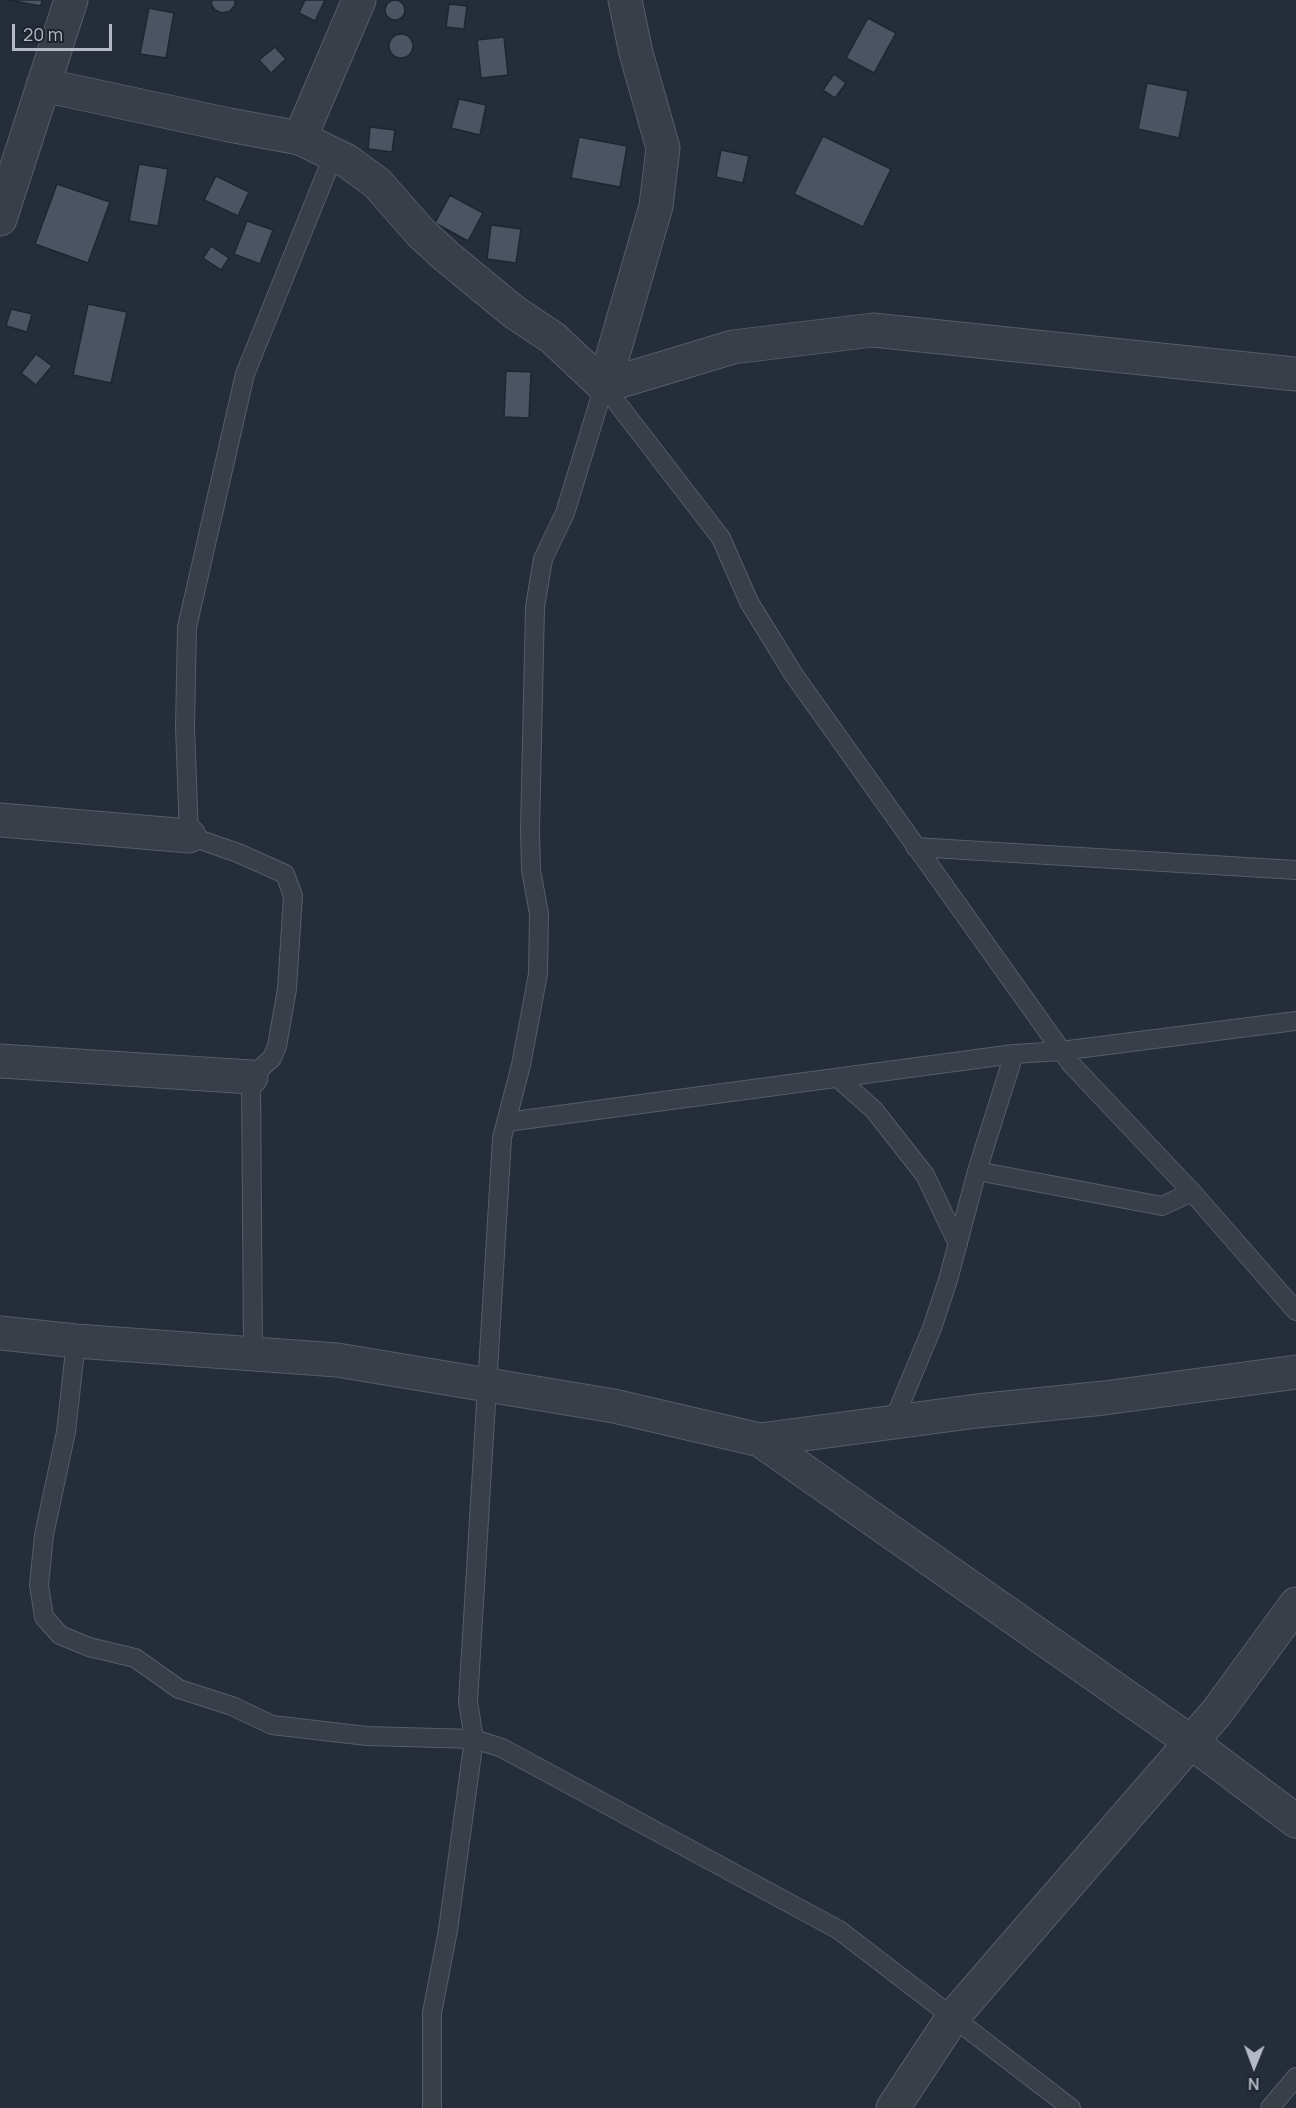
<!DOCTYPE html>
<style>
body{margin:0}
#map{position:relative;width:1296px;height:2108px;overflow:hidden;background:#242d39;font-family:Manrope,sans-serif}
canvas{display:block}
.north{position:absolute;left:1224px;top:2036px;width:60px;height:60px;-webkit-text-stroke:4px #1d242e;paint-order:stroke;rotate:181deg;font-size:16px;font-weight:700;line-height:24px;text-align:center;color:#b3bac5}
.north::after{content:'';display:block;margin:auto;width:21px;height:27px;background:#b3bac5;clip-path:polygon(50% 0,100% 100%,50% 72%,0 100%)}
.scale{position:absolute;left:12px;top:24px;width:100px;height:27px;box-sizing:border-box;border:3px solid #b3bac5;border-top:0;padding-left:8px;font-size:18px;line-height:21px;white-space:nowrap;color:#b3bac5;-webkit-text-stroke:4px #1d242e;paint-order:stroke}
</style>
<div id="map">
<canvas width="1296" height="2108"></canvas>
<div class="north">N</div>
<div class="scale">20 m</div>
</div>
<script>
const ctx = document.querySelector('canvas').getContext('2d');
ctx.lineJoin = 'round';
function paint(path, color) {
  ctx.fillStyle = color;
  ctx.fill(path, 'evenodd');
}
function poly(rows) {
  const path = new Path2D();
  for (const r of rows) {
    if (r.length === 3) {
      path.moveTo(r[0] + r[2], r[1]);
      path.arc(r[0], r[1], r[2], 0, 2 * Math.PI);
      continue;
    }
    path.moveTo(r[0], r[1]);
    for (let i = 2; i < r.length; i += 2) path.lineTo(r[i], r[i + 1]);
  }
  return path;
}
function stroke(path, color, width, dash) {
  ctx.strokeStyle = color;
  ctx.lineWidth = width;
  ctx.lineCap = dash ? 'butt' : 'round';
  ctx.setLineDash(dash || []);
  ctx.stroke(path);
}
const building = poly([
 [395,10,10],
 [8,0,42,0,41,6,8,0],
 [212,0,235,0,235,5,230,11,222,13,215,10,211,4,212,0],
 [305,0,325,0,315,21,299,13,305,0],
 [449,4,467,6,464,29,446,27,449,4],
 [149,8,174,13,166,58,140,54,149,8],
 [868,18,896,33,874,73,846,58,868,18],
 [401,46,12],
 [504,37,508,75,481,78,477,40,504,37],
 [275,47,286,59,271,73,259,60,275,47],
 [834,74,846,83,835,98,823,90,834,74],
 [1147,83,1188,91,1179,138,1138,129,1147,83],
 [459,99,486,105,480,135,451,128,459,99],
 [370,127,395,130,392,152,368,149,370,127],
 [823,136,891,169,863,227,794,194,823,136],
 [579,137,627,146,620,187,571,178,579,137],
 [721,150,749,156,743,183,716,177,721,150],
 [139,164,168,169,158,226,129,221,139,164],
 [216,176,249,192,238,216,204,200,216,176],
 [57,184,110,202,88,263,35,244,57,184],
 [450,195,483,213,468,241,435,223,450,195],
 [247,221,273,230,260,264,234,254,247,221],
 [491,225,521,229,516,263,487,259,491,225],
 [211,246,229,258,221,270,203,258,211,246],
 [88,304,127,312,111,383,73,375,88,304],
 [11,309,32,314,27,332,6,326,11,309],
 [36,354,52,366,36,385,21,373,36,354],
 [506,371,531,372,529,418,504,417,506,371]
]);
paint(building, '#4b5462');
stroke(building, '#1f2630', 1.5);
const lane = poly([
 [604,386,565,513,543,559,535,607,530,830,531,870,539,914,538,974,521,1065,502,1138,468,1702,474,1739,502,1748,839,1930,1071,2108],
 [604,386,721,538,749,602,794,675,1071,1064,1192,1192,1296,1311],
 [915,847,1296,870],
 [838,1078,874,1110,925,1175,958,1244],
 [507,1122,1014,1054,1061,1051,1296,1021],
 [977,1171,1162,1206,1192,1192],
 [76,1341,66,1432,44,1535,39,1585,44,1617,60,1635,89,1647,135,1658,179,1689,232,1706,272,1725,367,1736,474,1739,448,1930,432,2013,432,2108],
 [253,1353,251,1077,272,1058,277,1046,287,989,293,896,285,874,238,853,189,836,185,727,187,627,245,374,334,154],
 [893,1422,932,1328,948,1280,977,1171,1014,1054],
 [1270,2108,1296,2077]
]);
const street = poly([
 [43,85,229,125,300,138,347,161,377,183,421,233,446,256,514,312,553,338,604,386],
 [300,138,359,0],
 [0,219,71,0],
 [604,386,733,347,873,330,1296,374],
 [604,386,656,206,663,148,636,53,625,0],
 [0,820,189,836],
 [0,1061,251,1077],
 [0,1333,76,1341,337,1360,614,1406,760,1440,977,1411,1104,1398,1296,1372],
 [760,1440,1191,1742,1296,1821],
 [893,2108,953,2017,1217,1712,1296,1604]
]);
stroke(lane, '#565d67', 20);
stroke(street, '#565d67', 35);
stroke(lane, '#383f49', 18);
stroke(street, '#383f49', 33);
</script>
